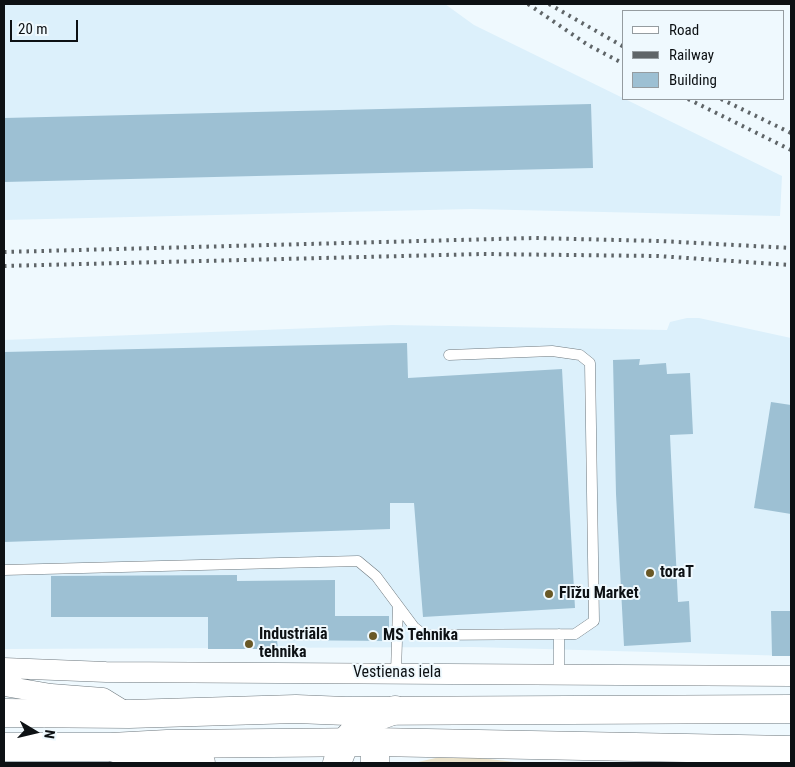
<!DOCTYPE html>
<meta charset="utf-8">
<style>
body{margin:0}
#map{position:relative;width:795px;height:767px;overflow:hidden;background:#eff9fe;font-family:"Roboto Condensed",sans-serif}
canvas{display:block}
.frame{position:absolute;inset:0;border:5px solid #0d1114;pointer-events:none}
.legend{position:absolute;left:622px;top:10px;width:162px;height:90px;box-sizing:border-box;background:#eff9fe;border:1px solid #959ca0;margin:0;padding:6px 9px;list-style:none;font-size:15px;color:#0d1114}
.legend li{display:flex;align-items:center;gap:10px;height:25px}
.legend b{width:25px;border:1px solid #959ca0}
.north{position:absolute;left:10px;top:707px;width:50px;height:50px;-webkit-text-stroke:4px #eff9fe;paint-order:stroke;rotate:99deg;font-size:14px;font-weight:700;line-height:20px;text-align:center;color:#0d1114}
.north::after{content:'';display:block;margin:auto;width:18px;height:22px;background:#0d1114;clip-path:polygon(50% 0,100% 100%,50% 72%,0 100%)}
.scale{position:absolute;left:10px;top:20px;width:68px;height:22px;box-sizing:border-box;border:2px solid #0d1114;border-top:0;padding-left:6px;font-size:15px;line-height:18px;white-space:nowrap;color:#0d1114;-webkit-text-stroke:4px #eff9fe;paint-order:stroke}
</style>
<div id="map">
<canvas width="795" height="767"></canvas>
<div class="frame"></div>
<ul class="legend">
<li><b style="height:6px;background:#fff"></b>Road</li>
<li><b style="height:6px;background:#5f6568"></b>Railway</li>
<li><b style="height:14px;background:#9dc0d3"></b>Building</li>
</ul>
<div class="north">N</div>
<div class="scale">20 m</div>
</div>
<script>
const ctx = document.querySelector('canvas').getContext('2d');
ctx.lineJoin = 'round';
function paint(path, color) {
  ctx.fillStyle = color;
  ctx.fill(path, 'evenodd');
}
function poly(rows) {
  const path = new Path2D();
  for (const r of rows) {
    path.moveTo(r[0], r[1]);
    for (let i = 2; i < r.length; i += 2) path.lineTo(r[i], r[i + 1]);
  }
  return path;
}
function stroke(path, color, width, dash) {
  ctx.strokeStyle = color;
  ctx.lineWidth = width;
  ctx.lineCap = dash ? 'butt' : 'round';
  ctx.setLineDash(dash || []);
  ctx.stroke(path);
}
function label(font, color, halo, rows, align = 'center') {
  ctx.font = font + ' "Roboto Condensed",sans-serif';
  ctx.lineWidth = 4;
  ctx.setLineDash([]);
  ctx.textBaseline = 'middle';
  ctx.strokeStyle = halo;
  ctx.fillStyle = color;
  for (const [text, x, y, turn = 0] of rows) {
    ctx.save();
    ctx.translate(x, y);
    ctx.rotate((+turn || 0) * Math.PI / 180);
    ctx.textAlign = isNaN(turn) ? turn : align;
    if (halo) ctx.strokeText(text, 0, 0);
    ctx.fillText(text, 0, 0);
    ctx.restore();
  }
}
paint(poly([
 [4,4,445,4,474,25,782,176,780,216,471,209,4,220],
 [687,318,699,318,791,338,791,656,473,647,4,649,4,340,392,325,667,330,670,322]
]), '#dcf0fb');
paint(poly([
 [444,756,472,757,523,763,414,763]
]), '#eae2ca');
paint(poly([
 [591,104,593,168,4,182,4,118],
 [407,343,408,378,562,369,575,608,423,617,414,503,390,503,390,529,4,542,4,352],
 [640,359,639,365,666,363,667,374,690,373,693,434,670,435,678,602,689,601,691,642,624,646,616,494,613,360],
 [771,402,791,405,791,514,754,508],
 [237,575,237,581,335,580,335,616,389,616,389,641,277,640,278,649,208,649,208,617,51,617,51,576],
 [771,611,791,611,791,656,772,656]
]), '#9dc0d3');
const lane = poly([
 [4,570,358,561,376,576,414,627,424,635,575,634,594,621,590,363,580,355,552,351,449,355],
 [396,673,398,606],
 [559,674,559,634]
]);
const street = poly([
 [4,668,106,672,791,676],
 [4,686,51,694,103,698,129,714]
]);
const secondary = poly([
 [361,722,375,742,375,763],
 [115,748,156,760,201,763],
 [337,763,345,742,353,733,376,717,395,710]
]);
const primary = poly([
 [4,713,129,714,296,709,346,711,791,709],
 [4,747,111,747,167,744,375,742,791,750]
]);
stroke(lane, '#6f797f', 11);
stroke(street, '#6f797f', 21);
stroke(secondary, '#6f797f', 29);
stroke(primary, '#6f797f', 29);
stroke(lane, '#fff', 10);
stroke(street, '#fff', 20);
stroke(secondary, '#fff', 28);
stroke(primary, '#fff', 28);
stroke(poly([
 [528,4,588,45,624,64],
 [549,4,624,47],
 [688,99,791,150],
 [721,99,791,133],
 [4,252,534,238,660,241,791,248],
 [4,266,483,254,658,256,791,265]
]), '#5f6568', 4, [2.5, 5]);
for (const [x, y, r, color] of [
 [650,573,5,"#695826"],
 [549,594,5,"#695826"],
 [373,636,5,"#695826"],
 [249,644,5,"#695826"]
]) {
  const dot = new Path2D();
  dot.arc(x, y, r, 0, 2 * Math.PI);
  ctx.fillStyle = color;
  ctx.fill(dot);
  stroke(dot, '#eff9fe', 2);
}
label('bold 16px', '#0d1114', '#eff9fe', [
 ["toraT",660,573],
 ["Flīžu Market",559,594],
 ["Industriālā",259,635],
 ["tehnika",259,653],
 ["MS Tehnika",383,636]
], 'left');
label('16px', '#0d1114', '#eff9fe', [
 ["Vestienas iela",397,673]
]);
</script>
